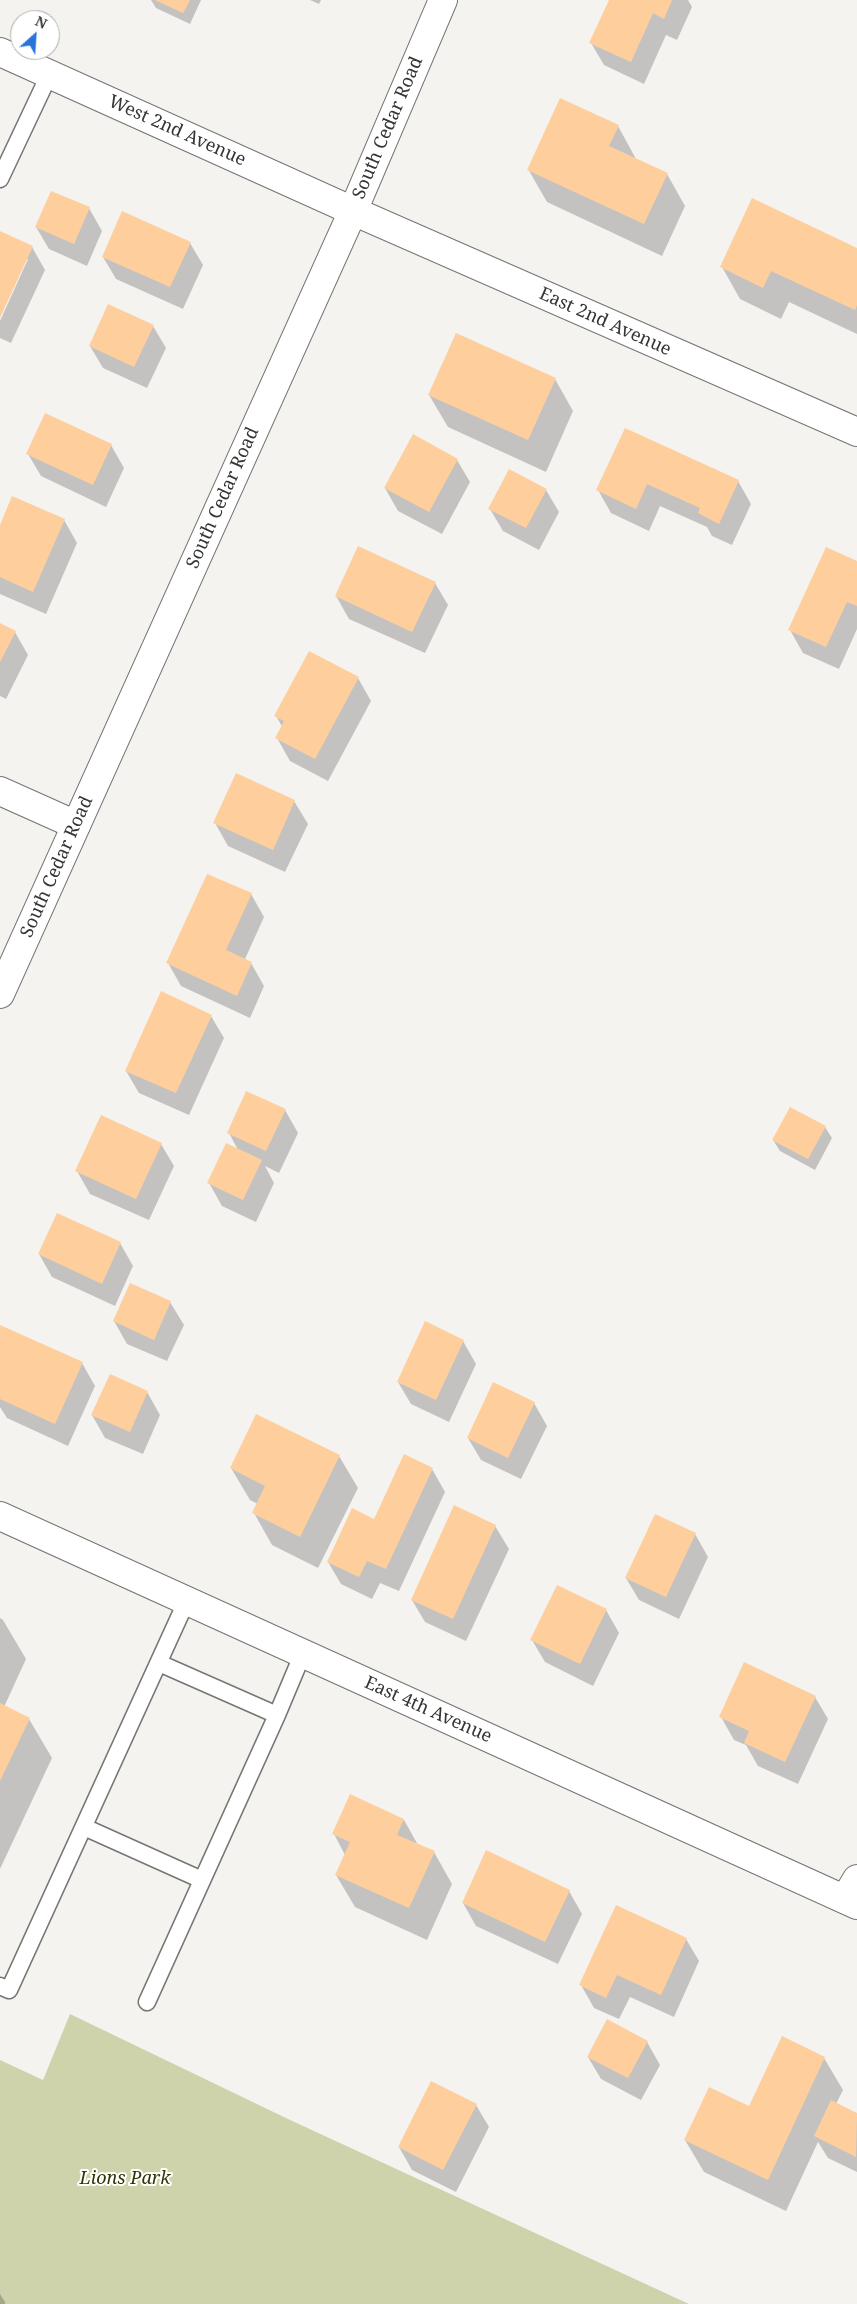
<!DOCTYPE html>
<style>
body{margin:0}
#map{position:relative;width:857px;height:2304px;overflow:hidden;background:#f5f3f0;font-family:"Noto Serif",serif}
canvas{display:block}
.north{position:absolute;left:10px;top:10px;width:50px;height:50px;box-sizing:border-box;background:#fff;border:1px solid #afaeae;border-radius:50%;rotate:26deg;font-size:14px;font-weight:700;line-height:20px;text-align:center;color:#363534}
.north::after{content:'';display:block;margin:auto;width:18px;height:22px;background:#2973df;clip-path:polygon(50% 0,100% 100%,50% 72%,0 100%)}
</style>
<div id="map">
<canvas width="857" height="2304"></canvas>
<div class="north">N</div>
</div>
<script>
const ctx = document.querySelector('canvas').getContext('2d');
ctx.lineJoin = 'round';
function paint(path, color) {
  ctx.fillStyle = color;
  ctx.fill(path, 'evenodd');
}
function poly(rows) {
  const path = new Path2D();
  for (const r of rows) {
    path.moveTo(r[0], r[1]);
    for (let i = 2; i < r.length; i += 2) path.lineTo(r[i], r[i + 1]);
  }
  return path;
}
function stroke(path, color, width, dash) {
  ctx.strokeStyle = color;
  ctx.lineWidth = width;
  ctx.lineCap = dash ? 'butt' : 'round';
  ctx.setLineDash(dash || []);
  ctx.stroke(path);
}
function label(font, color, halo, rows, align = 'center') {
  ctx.font = font + ' "Noto Serif",serif';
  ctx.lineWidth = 4;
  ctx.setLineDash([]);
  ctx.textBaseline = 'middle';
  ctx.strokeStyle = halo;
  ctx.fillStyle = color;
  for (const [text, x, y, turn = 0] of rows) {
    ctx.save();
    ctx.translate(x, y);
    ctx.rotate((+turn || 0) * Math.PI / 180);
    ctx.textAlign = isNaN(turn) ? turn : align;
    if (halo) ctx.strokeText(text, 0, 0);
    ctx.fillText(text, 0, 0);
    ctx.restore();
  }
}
paint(poly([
 [70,2014,288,2119,689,2304,0,2304,0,2060,43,2080]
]), '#ced3ac');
paint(poly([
 [151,0,201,0,190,24,156,8],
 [310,0,321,0,319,4],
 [610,0,688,0,692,7,677,40,666,35,644,84,604,65,591,43],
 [618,126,636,159,667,174,685,206,662,256,547,202,528,169],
 [89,208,102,231,87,266,49,249,36,227],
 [0,232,32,247,45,270,11,343,0,338,0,321,28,259,26,259,0,315],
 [190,243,203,265,183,309,116,279,103,257],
 [857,249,857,334,789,302,781,319,740,299,722,267],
 [153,326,166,348,147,388,103,368,90,346],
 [555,379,573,411,546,472,448,427,429,395],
 [626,430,738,481,751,504,732,545,712,536,707,527,660,506,649,531,611,513,598,490],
 [111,445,124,468,106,507,41,476,28,454],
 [457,460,470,482,442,534,398,511,385,488],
 [546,490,559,512,539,550,503,531,490,509],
 [64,520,77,543,46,614,0,594,0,528],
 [857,562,857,629,839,669,803,653,790,630],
 [435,583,448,605,425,653,349,619,336,596],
 [0,625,15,632,28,655,6,699,0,696],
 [358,678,371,701,328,781,290,761,277,738,283,728,276,716],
 [294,801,308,824,285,872,228,846,215,823],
 [251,894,264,917,245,959,251,963,264,986,250,1018,181,986,168,963],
 [211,1016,224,1038,189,1115,139,1093,126,1071],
 [285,1110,298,1133,279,1173,265,1166,274,1183,256,1222,222,1206,209,1183,238,1150,229,1133],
 [825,1127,832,1138,815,1170,780,1151,773,1140],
 [161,1144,174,1166,149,1220,90,1194,77,1171],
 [120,1243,133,1266,115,1306,52,1277,39,1254],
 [170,1302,184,1325,167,1361,127,1344,114,1321],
 [0,1326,82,1363,95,1386,68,1446,7,1418,0,1407],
 [463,1341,476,1364,449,1422,411,1404,398,1382],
 [147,1392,160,1415,143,1454,105,1438,92,1415],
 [534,1403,547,1426,521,1479,481,1460,468,1438],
 [339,1456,358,1488,318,1568,272,1545,254,1513,258,1504,250,1500,231,1468],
 [432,1469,445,1492,399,1591,380,1583,372,1599,341,1584,328,1562],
 [495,1526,509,1549,466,1641,425,1622,412,1600],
 [695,1534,708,1557,679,1619,639,1600,626,1578],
 [606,1610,619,1633,593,1686,545,1662,532,1640],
 [0,1618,3,1620,26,1659,4,1707,29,1719,52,1758,0,1869],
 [815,1697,828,1719,798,1784,758,1766,746,1745,734,1740,721,1717],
 [404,1820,418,1845,434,1852,452,1884,427,1940,355,1907,336,1875,345,1855,334,1834],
 [569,1891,582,1914,558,1964,476,1926,463,1903],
 [686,1939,699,1961,674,2017,630,1997,619,2019,594,2008,581,1985],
 [647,2042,660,2065,641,2100,601,2079,588,2057],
 [824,2058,843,2090,836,2104,857,2114,857,2172,828,2158,818,2142,786,2211,704,2172,685,2140,749,2108],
 [476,2105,489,2127,456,2192,412,2170,399,2147],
 [0,2294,5,2302,5,2304,0,2304]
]), '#0003');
paint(poly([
 [155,0,190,0,183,13],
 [609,0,672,0,664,19,653,13,631,62,589,43],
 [560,98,619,125,609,146,668,173,644,224,527,170],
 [51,191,90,207,74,244,35,227],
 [752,198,857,248,857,305,855,310,771,271,763,288,720,267],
 [122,211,191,242,170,287,102,257],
 [0,231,33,246,0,318],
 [108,304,154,325,134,367,89,346],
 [456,333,556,378,528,440,428,395],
 [45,413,112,444,93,485,26,454],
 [625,428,739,480,719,524,698,513,700,508,647,484,636,509,596,490],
 [413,434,458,459,429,512,384,488],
 [509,469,547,489,526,528,488,509],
 [12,496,65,519,33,592,0,577,0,525],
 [358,546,436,582,412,632,335,596],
 [826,547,857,561,857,606,847,602,826,647,788,630],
 [0,623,16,631,0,662],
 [309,651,359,677,315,759,275,738,284,721,274,716],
 [236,773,295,800,273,850,213,823],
 [207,874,252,893,226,950,252,962,237,996,166,963],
 [161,991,212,1015,176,1093,125,1071],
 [246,1091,286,1109,266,1151,227,1133],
 [790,1107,826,1126,808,1159,772,1140],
 [101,1115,162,1143,136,1199,75,1171],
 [226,1143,262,1160,243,1200,207,1183],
 [57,1213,121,1242,102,1284,38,1254],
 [130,1283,171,1301,154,1340,113,1321],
 [425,1321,464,1340,436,1400,397,1382],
 [0,1325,83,1362,55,1424,0,1399],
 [110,1374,148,1391,130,1432,91,1415],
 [493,1382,535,1402,508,1458,467,1438],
 [256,1414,340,1455,300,1537,252,1513,265,1486,230,1468],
 [404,1454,433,1468,386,1569,367,1561,359,1577,327,1562,352,1508,374,1519],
 [454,1505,496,1525,453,1619,411,1600],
 [655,1514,696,1533,666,1597,625,1578],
 [557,1585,607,1609,580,1664,530,1640],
 [744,1662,816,1696,785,1762,744,1743,749,1731,719,1717],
 [0,1703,30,1718,0,1781],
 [350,1794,404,1819,397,1835,435,1851,409,1908,335,1875,350,1842,332,1834],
 [486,1850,570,1890,545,1942,462,1903],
 [616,1905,687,1938,661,1995,617,1975,606,1998,579,1985],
 [607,2019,648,2041,628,2078,587,2057],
 [782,2036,825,2057,768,2180,684,2140,709,2087,749,2106],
 [431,2081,477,2104,443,2170,398,2147],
 [831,2100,857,2113,856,2157,814,2136]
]), '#fecf9c');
const service = poly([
 [0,179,50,73],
 [159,1663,277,1715,303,1653],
 [84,1827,202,1880],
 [0,1986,9,1990,187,1600],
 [147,2002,277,1715]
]);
const minor = poly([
 [0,52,353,211,857,432],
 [0,791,76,825],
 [0,1516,857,1905],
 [845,1899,857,1879]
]);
const secondary = poly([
 [0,994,353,211,443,0]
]);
stroke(service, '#777573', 19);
stroke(minor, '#777573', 30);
stroke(secondary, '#777573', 30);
stroke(service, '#fff', 16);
stroke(minor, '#fff', 28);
stroke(secondary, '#fff', 28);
label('18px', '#363534', '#fff', [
 ["South Cedar Road",388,128,-67],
 ["West 2nd Avenue",177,131,24],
 ["East 2nd Avenue",605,322,24],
 ["South Cedar Road",223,498,-66],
 ["South Cedar Road",57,867,-66],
 ["East 4th Avenue",428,1710,24]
]);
label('italic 18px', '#303401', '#fff', [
 ["Lions Park",125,2179]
]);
</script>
